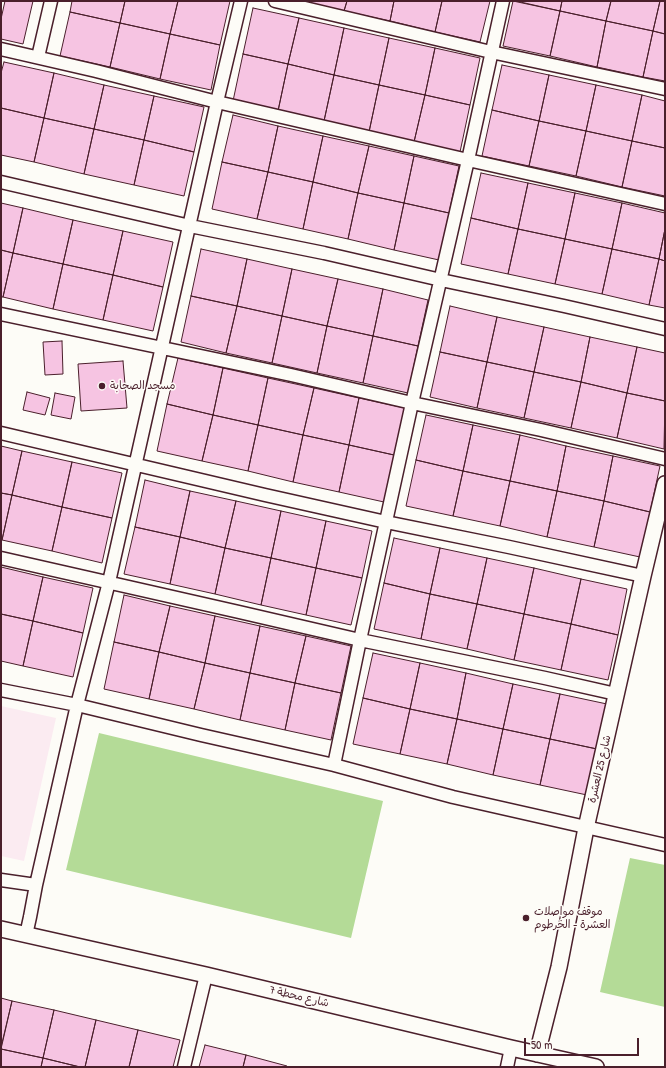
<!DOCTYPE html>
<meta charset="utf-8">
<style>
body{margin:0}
#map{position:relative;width:666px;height:1068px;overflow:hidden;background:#fdfcf7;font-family:"Patrick Hand",sans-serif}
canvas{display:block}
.frame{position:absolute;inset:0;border:2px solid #4a1f2b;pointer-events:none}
.scale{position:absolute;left:524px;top:1038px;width:115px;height:18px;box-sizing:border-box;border:2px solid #4a1f2b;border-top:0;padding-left:5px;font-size:12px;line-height:14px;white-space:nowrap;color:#4a1f2b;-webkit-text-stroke:3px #fdfcf7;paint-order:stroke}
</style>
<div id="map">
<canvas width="666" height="1068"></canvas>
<div class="frame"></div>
<div class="scale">50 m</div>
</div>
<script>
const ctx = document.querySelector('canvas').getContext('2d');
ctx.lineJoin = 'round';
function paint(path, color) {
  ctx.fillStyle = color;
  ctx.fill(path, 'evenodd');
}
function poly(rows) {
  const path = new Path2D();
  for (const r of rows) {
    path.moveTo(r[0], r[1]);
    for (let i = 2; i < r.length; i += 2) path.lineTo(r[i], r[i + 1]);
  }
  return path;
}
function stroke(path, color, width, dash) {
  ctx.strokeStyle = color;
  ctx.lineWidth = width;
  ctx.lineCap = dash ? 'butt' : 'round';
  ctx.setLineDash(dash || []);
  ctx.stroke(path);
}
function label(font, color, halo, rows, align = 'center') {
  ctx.font = font + ' "Patrick Hand","Playpen Sans Arabic",sans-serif';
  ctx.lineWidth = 3;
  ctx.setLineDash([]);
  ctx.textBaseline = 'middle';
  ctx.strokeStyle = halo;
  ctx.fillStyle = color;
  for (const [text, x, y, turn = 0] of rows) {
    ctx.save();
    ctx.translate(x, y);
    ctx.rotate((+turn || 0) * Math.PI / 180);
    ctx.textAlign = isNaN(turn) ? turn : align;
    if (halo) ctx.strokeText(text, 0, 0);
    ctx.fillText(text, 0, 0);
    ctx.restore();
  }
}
paint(poly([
 [1,706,56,718,24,861,1,856]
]), '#fbebf1');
paint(poly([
 [99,733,383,801,351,938,66,870],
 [630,858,665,865,665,1007,600,992]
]), '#b4db97');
const building = poly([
 [5,1,33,1,23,44,1,39,1,19,5,1],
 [72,1,125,1,120,23,70,12,72,1],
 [125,1,178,1,170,34,120,23,125,1],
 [178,1,230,1,220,45,170,34,178,1],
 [299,1,347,1,344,11,299,1],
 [347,1,394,1,390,21,344,11,347,1],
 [394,1,442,1,435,32,390,21,394,1],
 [442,1,490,1,480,42,435,32,442,1],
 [513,1,560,11,550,56,503,46,513,1],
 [516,1,562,1,560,11,516,1],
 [562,1,611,1,606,21,560,11,562,1],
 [611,1,660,1,653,31,606,21,611,1],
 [660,1,665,1,665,34,653,31,660,1],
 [253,8,299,18,288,64,243,54,253,8],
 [560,11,606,21,597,67,550,56,560,11],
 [70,12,120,23,110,67,60,56,70,12],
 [299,18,344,28,334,75,288,64,299,18],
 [606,21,653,31,643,77,597,67,606,21],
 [120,23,170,34,160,79,110,67,120,23],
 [344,28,389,38,379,85,334,75,344,28],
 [653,31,665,34,665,81,643,77,653,31],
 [170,34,220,45,211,90,160,79,170,34],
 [389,38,435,48,425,95,379,85,389,38],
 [435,48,480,58,470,105,425,95,435,48],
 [243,54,288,64,278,111,233,101,243,54],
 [4,62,54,73,44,118,1,108,1,73,4,62],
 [288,64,334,75,324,121,278,111,288,64],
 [502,65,549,75,539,121,492,110,502,65],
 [54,73,104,85,94,129,44,118,54,73],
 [334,75,379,85,369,132,324,121,334,75],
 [549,75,596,85,586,131,539,121,549,75],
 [104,85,154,96,144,140,94,129,104,85],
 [379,85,425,95,414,142,369,132,379,85],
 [596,85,642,95,632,141,586,131,596,85],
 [425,95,470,105,460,152,414,142,425,95],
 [642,95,665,101,665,148,632,141,642,95],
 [154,96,204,107,194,152,144,140,154,96],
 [1,108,44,118,34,162,1,155,1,108],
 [492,110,539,121,529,166,482,156,492,110],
 [233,115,278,126,268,172,222,162,233,115],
 [44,118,94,129,84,174,34,162,44,118],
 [539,121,586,131,576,176,529,166,539,121],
 [278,126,323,136,313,182,268,172,278,126],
 [94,129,144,140,134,185,84,174,94,129],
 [586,131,632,141,622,187,576,176,586,131],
 [323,136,369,146,358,193,313,182,323,136],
 [144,140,194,152,184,196,134,185,144,140],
 [632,141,665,148,665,196,622,187,632,141],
 [369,146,414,156,404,203,358,193,369,146],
 [414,156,459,166,449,213,404,203,414,156],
 [222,162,268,172,257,219,212,209,222,162],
 [268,172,313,182,303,229,257,219,268,172],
 [481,173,528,183,518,229,471,218,481,173],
 [313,182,358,193,348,239,303,229,313,182],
 [528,183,575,193,565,239,518,229,528,183],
 [358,193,404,203,394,250,348,239,358,193],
 [575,193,622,203,612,249,565,239,575,193],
 [1,203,23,208,13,253,1,250,1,203],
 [404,203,449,213,439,260,394,250,404,203],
 [622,203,665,213,665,229,659,259,612,249,622,203],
 [23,208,73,220,63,264,13,253,23,208],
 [471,218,518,229,508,274,461,264,471,218],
 [73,220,123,231,113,275,63,264,73,220],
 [518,229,565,239,555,284,508,274,518,229],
 [665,229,665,261,659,259,665,229],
 [123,231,173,242,163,287,113,275,123,231],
 [565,239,612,249,602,294,555,284,565,239],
 [201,249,247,259,237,306,191,296,201,249],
 [612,249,659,259,649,305,602,294,612,249],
 [1,250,13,253,3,297,1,297,1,250],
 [13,253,63,264,53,309,3,297,13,253],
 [247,259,292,269,282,316,237,306,247,259],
 [659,259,665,261,665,308,649,305,659,259],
 [63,264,113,275,103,320,53,309,63,264],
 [292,269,338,279,327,326,282,316,292,269],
 [113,275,163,287,153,331,103,320,113,275],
 [338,279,383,289,373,336,327,326,338,279],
 [383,289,428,300,418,346,373,336,383,289],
 [191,296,237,306,226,353,181,342,191,296],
 [237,306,282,316,272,363,226,353,237,306],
 [450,306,497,317,487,362,440,352,450,306],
 [282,316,327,326,317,373,272,363,282,316],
 [497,317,544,327,534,372,487,362,497,317],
 [327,326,373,336,363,383,317,373,327,326],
 [544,327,590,337,581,382,534,372,544,327],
 [373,336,418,346,408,393,363,383,373,336],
 [590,337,637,347,627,393,581,382,590,337],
 [62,341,63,374,45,375,43,342,62,341],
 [637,347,665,353,665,401,627,393,637,347],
 [440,352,487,362,477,408,430,397,440,352],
 [178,358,223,368,213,415,167,404,178,358],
 [123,361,127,408,81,411,78,364,123,361],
 [487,362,534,372,524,418,477,408,487,362],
 [223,368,268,378,258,425,213,415,223,368],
 [534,372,581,382,571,428,524,418,534,372],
 [268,378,314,388,303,435,258,425,268,378],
 [581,382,627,393,617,438,571,428,581,382],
 [314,388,359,398,349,445,303,435,314,388],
 [27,392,50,398,45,415,23,410,27,392],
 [55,393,75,397,71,419,51,415,55,393],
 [627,393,665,401,664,449,617,438,627,393],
 [359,398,405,408,394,455,349,445,359,398],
 [167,404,213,415,202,461,157,451,167,404],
 [213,415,258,425,248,471,202,461,213,415],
 [426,415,473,425,463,471,416,460,426,415],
 [258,425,303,435,293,482,248,471,258,425],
 [473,425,520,435,510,481,463,471,473,425],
 [303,435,349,445,339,492,293,482,303,435],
 [520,435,566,446,557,491,510,481,520,435],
 [349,445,394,455,384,502,339,492,349,445],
 [1,446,22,451,12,495,1,493,1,446],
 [566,446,613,456,604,501,557,491,566,446],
 [22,451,72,462,62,507,12,495,22,451],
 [613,456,660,466,650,512,604,501,613,456],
 [416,460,463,471,453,516,406,506,416,460],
 [72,462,122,473,112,518,62,507,72,462],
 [463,471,510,481,500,526,453,516,463,471],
 [145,480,190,491,180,537,135,527,145,480],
 [510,481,557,491,547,537,500,526,510,481],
 [190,491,236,501,225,548,180,537,190,491],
 [557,491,604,501,594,547,547,537,557,491],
 [1,493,12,495,2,540,1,540,1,493],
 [12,495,62,507,52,551,2,540,12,495],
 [236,501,281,511,271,558,225,548,236,501],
 [604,501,650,512,640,557,594,547,604,501],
 [62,507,112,518,102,563,52,551,62,507],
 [281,511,326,521,316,568,271,558,281,511],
 [326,521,372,531,362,578,316,568,326,521],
 [135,527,180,537,170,584,124,574,135,527],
 [180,537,225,548,215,594,170,584,180,537],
 [394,538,440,548,430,594,384,583,394,538],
 [225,548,271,558,261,605,215,594,225,548],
 [440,548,487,558,477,604,430,594,440,548],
 [271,558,316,568,306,615,261,605,271,558],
 [487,558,534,568,524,614,477,604,487,558],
 [1,567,43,577,33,621,1,614,1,567],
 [316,568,362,578,351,625,306,615,316,568],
 [534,568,581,579,571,624,524,614,534,568],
 [43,577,93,588,83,633,33,621,43,577],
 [581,579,627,589,618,635,571,624,581,579],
 [384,583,430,594,421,639,374,629,384,583],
 [430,594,477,604,467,649,421,639,430,594],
 [124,595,170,606,159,652,114,642,124,595],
 [477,604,524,614,514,660,467,649,477,604],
 [170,606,215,616,205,663,159,652,170,606],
 [1,614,33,621,23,666,1,661,1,614],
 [524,614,571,624,561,670,514,660,524,614],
 [215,616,260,626,250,673,205,663,215,616],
 [33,621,83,633,73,677,23,666,33,621],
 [571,624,618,635,608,680,561,670,571,624],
 [260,626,306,636,295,683,250,673,260,626],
 [306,636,351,646,341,693,295,683,306,636],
 [114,642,159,652,149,699,104,689,114,642],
 [159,652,205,663,194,709,149,699,159,652],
 [373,653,420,663,410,709,363,698,373,653],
 [205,663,250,673,240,720,194,709,205,663],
 [420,663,466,673,457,719,410,709,420,663],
 [250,673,295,683,285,730,240,720,250,673],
 [466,673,513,684,503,729,457,719,466,673],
 [295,683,341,693,331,740,285,730,295,683],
 [513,684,560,694,550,739,503,729,513,684],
 [560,694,607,704,597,749,550,739,560,694],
 [363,698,410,709,400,754,353,744,363,698],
 [410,709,457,719,447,764,400,754,410,709],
 [457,719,503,729,493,775,447,764,457,719],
 [503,729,550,739,540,785,493,775,503,729],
 [550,739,597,749,587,795,540,785,550,739],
 [1,998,12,1001,1,1047,1,998],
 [12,1001,54,1010,43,1058,1,1049,12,1001],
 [54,1010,96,1020,85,1067,80,1067,43,1058,54,1010],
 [96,1020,138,1030,129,1067,85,1067,96,1020],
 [138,1030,180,1040,173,1067,129,1067,138,1030],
 [205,1045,246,1055,243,1067,199,1067,205,1045],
 [1,1049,43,1058,41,1067,1,1067,1,1049],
 [246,1055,287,1066,286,1067,243,1067,246,1055],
 [43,1058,80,1067,41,1067,43,1058]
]);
paint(building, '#f6c4e2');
stroke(building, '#4a1f2b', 1);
const minor = poly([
 [275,1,491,52,665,89],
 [1,49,96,71,217,102,468,160,665,204],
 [38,57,51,1],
 [1,182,190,226,324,253,441,280,564,306,665,329],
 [1,314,291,375,412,403,541,430,665,459],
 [1,433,265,495,386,522,509,547,643,576],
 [1,558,239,612,360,640,545,678,616,694],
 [1,690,77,705,201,735,334,765,453,797,665,845],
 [334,765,360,640,412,403,468,160,503,1],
 [1,880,36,885],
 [26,935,30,917,36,885,77,705,109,582,217,102,241,1],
 [184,1067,206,975],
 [507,1067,511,1048]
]);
const tertiary = poly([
 [1,929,206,975,511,1048,596,1067],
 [537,1054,559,967,586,828,643,576,665,484]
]);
stroke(minor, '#4a1f2b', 15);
stroke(tertiary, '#4a1f2b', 18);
stroke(minor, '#fdfcf7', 12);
stroke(tertiary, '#fdfcf7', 15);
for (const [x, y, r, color] of [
 [102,386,4,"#4a1f2b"],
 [526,918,4,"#4a1f2b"]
]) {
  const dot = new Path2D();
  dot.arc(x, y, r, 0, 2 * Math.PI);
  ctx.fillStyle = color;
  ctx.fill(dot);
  stroke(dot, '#fdfcf7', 1.5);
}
label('11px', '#4a1f2b', '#fdfcf7', [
 ["مسجد الصحابة",110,386],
 ["موقف مواصلات",534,912],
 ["العشرة - الخرطوم",534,925]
], 'left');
label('11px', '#4a1f2b', '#fdfcf7', [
 ["شارع 25 العشرة",600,769,-77],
 ["شارع محطة 7",299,997,13]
]);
</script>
